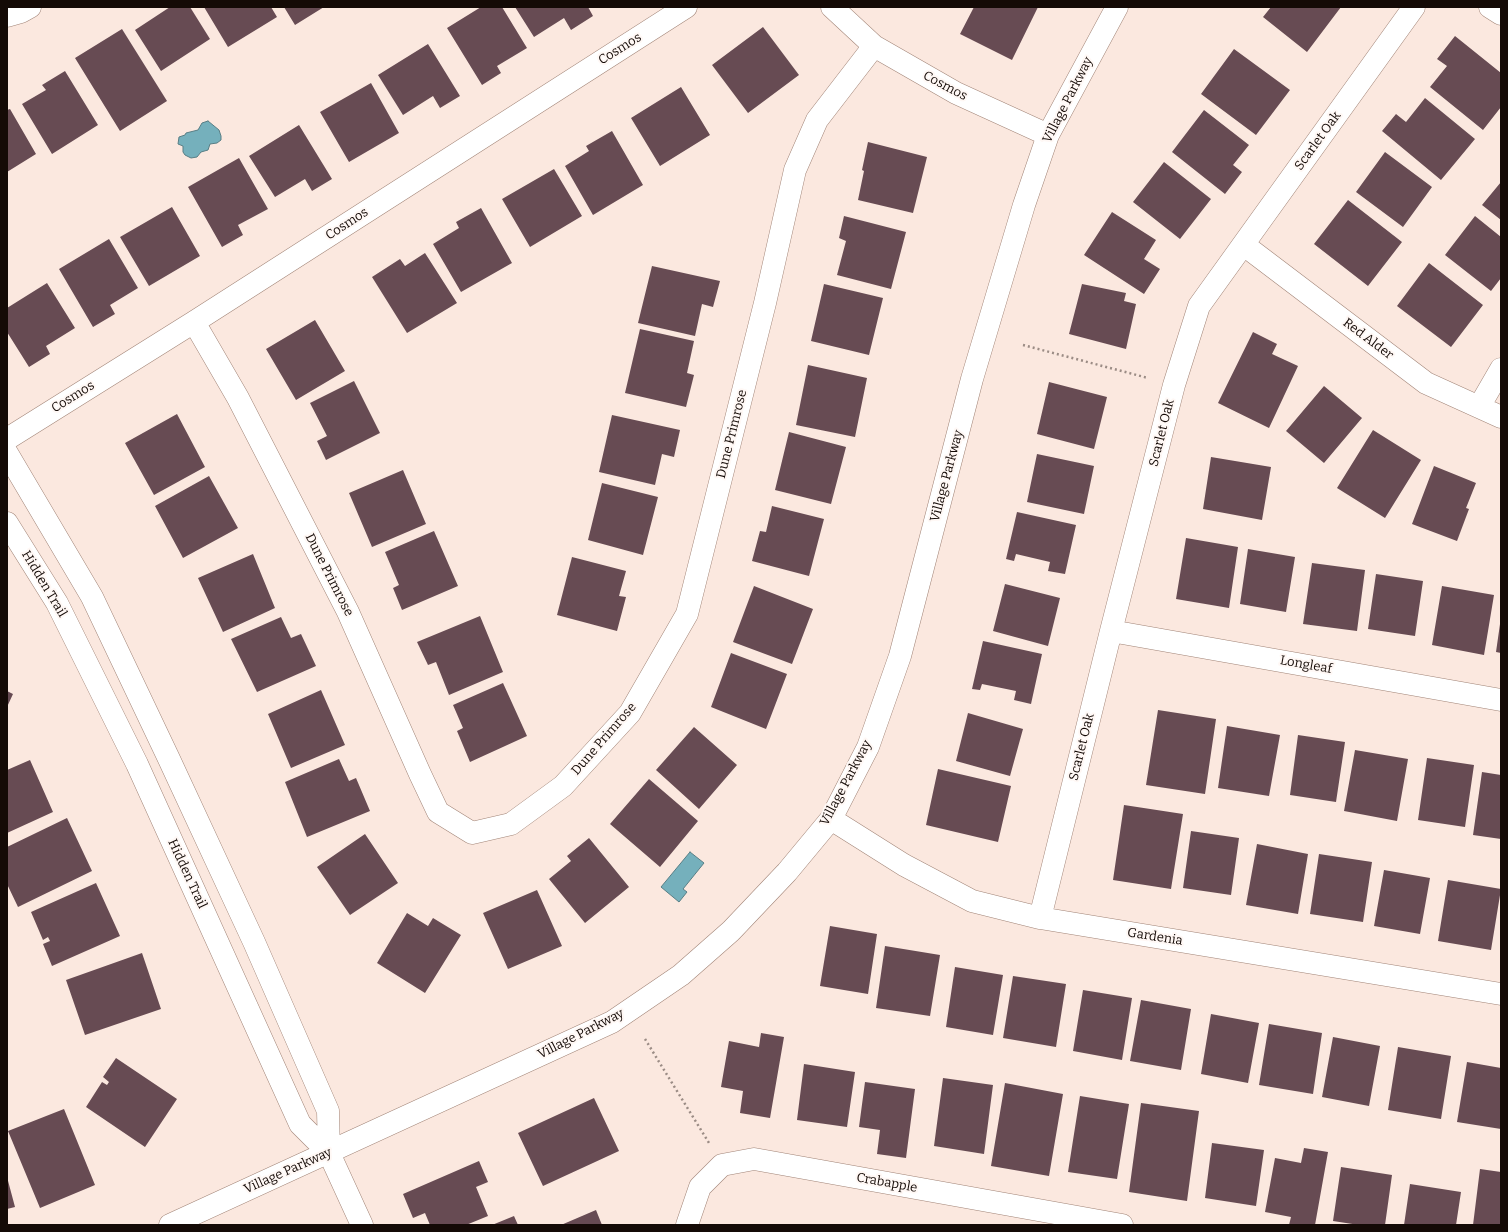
<!DOCTYPE html>
<style>
body{margin:0}
#map{position:relative;width:1508px;height:1232px;overflow:hidden;background:#fbe8df;font-family:Bitter,serif}
canvas{display:block}
.frame{position:absolute;inset:0;border:8px solid #140a06;pointer-events:none}
</style>
<div id="map">
<canvas width="1508" height="1232"></canvas>
<div class="frame"></div>
</div>
<script>
const ctx = document.querySelector('canvas').getContext('2d');
ctx.lineJoin = 'round';
function paint(path, color) {
  ctx.fillStyle = color;
  ctx.fill(path, 'evenodd');
}
function poly(rows) {
  const path = new Path2D();
  for (const r of rows) {
    path.moveTo(r[0], r[1]);
    for (let i = 2; i < r.length; i += 2) path.lineTo(r[i], r[i + 1]);
  }
  return path;
}
function stroke(path, color, width, dash) {
  ctx.strokeStyle = color;
  ctx.lineWidth = width;
  ctx.lineCap = dash ? 'butt' : 'round';
  ctx.setLineDash(dash || []);
  ctx.stroke(path);
}
function label(font, color, halo, rows, align = 'center') {
  ctx.font = font + ' Bitter,serif';
  ctx.lineWidth = 4;
  ctx.setLineDash([]);
  ctx.textBaseline = 'middle';
  ctx.strokeStyle = halo;
  ctx.fillStyle = color;
  for (const [text, x, y, turn = 0] of rows) {
    ctx.save();
    ctx.translate(x, y);
    ctx.rotate((+turn || 0) * Math.PI / 180);
    ctx.textAlign = isNaN(turn) ? turn : align;
    if (halo) ctx.strokeText(text, 0, 0);
    ctx.fillText(text, 0, 0);
    ctx.restore();
  }
}
const water = poly([
 [208,121,219,130,221,136,221,140,217,143,210,144,208,150,201,152,197,157,191,158,185,155,183,152,183,146,178,144,179,137,185,135,186,133,198,130,202,123,208,121],
 [690,852,704,863,683,889,687,892,679,902,661,887,690,852]
]);
paint(water, '#75b0bc');
stroke(water, '#587e85', 1);
paint(poly([
 [170,7,190,7,210,39,161,71,135,30],
 [204,7,271,7,277,17,228,47],
 [284,7,324,7,295,25],
 [481,7,502,7,527,48,497,66,501,73,482,85,447,28],
 [515,7,588,7,593,16,571,30,564,18,534,37],
 [974,7,1038,7,1012,60,960,34],
 [1271,7,1341,7,1307,52,1263,17],
 [763,27,799,75,748,113,712,65],
 [122,29,167,101,120,131,75,58],
 [1455,36,1501,73,1501,107,1483,130,1430,87,1447,66,1437,59],
 [428,44,460,96,440,108,433,96,403,115,378,75],
 [1234,49,1290,90,1256,135,1201,94],
 [65,71,98,125,52,154,22,104,46,90,42,85],
 [371,83,399,133,349,162,320,112],
 [681,87,710,135,660,166,631,118],
 [1425,98,1475,139,1441,180,1382,131,1396,114,1406,122],
 [10,109,36,154,7,172,7,110],
 [1204,110,1249,145,1233,165,1242,172,1225,194,1172,152],
 [299,125,332,179,312,191,305,179,275,197,249,156],
 [612,131,643,185,593,215,565,166,589,151,586,146],
 [868,142,927,157,913,213,858,200,864,171,862,170],
 [1385,152,1432,187,1403,227,1356,192],
 [239,158,268,209,238,225,243,235,222,247,188,187],
 [1164,162,1211,199,1180,239,1133,202],
 [554,169,582,216,530,247,502,199],
 [1501,182,1501,220,1482,205],
 [1348,200,1402,242,1368,286,1314,244],
 [172,207,200,256,149,286,120,237],
 [481,208,512,263,461,292,433,244,459,228,456,222],
 [1112,212,1156,240,1144,259,1160,269,1144,294,1084,255],
 [844,216,906,232,891,289,837,275,846,241,839,238],
 [1475,216,1501,237,1501,278,1491,291,1445,255],
 [109,239,138,288,110,305,115,314,93,327,59,269],
 [425,253,457,303,407,333,372,277,400,259,405,266],
 [1429,263,1483,305,1451,347,1397,306],
 [652,266,720,281,713,307,702,304,695,336,638,323],
 [47,283,75,328,46,346,50,354,29,367,7,332,7,308],
 [824,284,883,298,869,355,811,341],
 [1082,284,1126,293,1124,301,1136,304,1126,349,1069,334],
 [315,320,345,371,296,400,266,349],
 [640,329,694,341,687,373,694,375,686,407,625,393],
 [1253,332,1277,344,1272,354,1298,366,1269,428,1218,403],
 [808,365,867,378,855,437,796,425],
 [354,381,380,433,326,460,317,441,327,436,310,403],
 [1049,382,1107,397,1094,449,1037,434],
 [1324,386,1362,418,1324,463,1286,431],
 [177,414,205,467,154,495,125,443],
 [612,415,680,430,674,457,662,454,655,485,599,472],
 [1373,430,1421,460,1385,518,1337,488],
 [789,432,846,447,831,504,775,490],
 [1037,454,1094,466,1084,514,1027,502],
 [1211,457,1271,467,1262,520,1203,509],
 [1434,466,1476,483,1466,508,1469,509,1457,541,1412,524],
 [403,470,426,524,372,547,349,493],
 [209,476,238,528,183,558,155,506],
 [602,483,658,497,643,555,588,540],
 [772,506,824,519,809,576,752,561,760,531,766,532],
 [1017,512,1076,525,1065,574,1048,571,1050,562,1016,554,1014,561,1006,559],
 [434,531,458,586,402,610,393,588,399,585,385,552],
 [1186,538,1238,547,1229,608,1176,599],
 [1248,549,1295,557,1286,612,1240,604],
 [253,554,275,608,223,632,198,578],
 [572,557,626,571,619,596,626,597,617,631,557,615],
 [1312,563,1365,570,1357,631,1303,624],
 [1376,574,1423,581,1415,636,1368,629],
 [1005,584,1060,598,1048,646,993,631],
 [754,586,813,609,792,664,733,642],
 [1442,586,1494,595,1484,655,1432,645],
 [480,616,503,672,449,695,436,662,428,665,417,642],
 [281,617,291,638,301,634,316,666,257,692,231,639],
 [1500,624,1501,624,1501,653,1496,652],
 [983,641,1042,654,1031,704,1014,700,1016,691,982,684,980,690,972,689],
 [731,653,787,674,766,729,711,707],
 [503,683,527,736,470,762,457,731,463,728,453,705],
 [321,690,345,745,291,768,268,714],
 [7,691,13,694,7,707],
 [1158,710,1216,719,1205,794,1146,785],
 [968,713,1023,729,1010,776,956,761],
 [1227,726,1280,735,1269,796,1218,788],
 [694,727,737,765,699,809,656,770],
 [1298,735,1345,742,1336,802,1290,795],
 [1355,750,1408,759,1397,821,1344,811],
 [1427,758,1474,765,1465,827,1418,820],
 [339,759,349,781,356,778,370,811,307,837,285,782],
 [30,760,53,812,7,833,7,770],
 [938,769,1011,786,998,842,926,825],
 [1482,772,1501,775,1501,839,1473,835],
 [649,779,698,821,660,867,610,824],
 [1124,805,1183,814,1171,889,1113,880],
 [67,818,92,871,18,907,7,884,7,847],
 [1191,831,1239,838,1231,895,1183,888],
 [365,834,398,883,350,915,317,867],
 [589,838,629,887,585,923,549,879,571,861,567,856],
 [1257,844,1308,854,1298,914,1246,905],
 [1319,854,1372,862,1363,922,1310,914],
 [1384,870,1430,878,1420,934,1374,926],
 [1448,880,1501,889,1491,950,1438,941],
 [96,883,120,936,52,966,43,944,50,941,48,937,43,940,31,912],
 [537,890,562,946,508,969,483,913],
 [407,913,428,926,433,918,461,935,425,993,377,963],
 [830,926,877,934,868,994,820,986],
 [885,946,940,955,930,1016,876,1008],
 [142,953,161,1009,85,1035,66,980],
 [955,967,1003,975,993,1035,946,1027],
 [1013,976,1066,984,1056,1047,1003,1038],
 [1083,990,1132,998,1122,1060,1073,1051],
 [1141,1000,1191,1009,1181,1070,1130,1061],
 [1211,1014,1259,1023,1248,1083,1201,1074],
 [1269,1024,1322,1033,1313,1094,1259,1085],
 [761,1033,784,1037,770,1118,740,1113,743,1091,721,1087,729,1041,759,1047],
 [1333,1037,1380,1046,1369,1106,1322,1097],
 [1398,1047,1451,1056,1441,1119,1388,1110],
 [116,1058,177,1099,145,1147,86,1107,102,1082,107,1085,109,1082,103,1077],
 [1467,1062,1501,1068,1501,1129,1457,1122],
 [804,1064,855,1072,847,1127,797,1120],
 [943,1078,993,1085,984,1154,934,1146],
 [865,1082,915,1089,906,1158,877,1154,880,1130,859,1127],
 [1005,1083,1063,1094,1049,1176,991,1166],
 [1080,1096,1129,1104,1117,1179,1068,1172],
 [594,1098,619,1151,543,1186,518,1133],
 [1141,1103,1199,1111,1187,1201,1129,1192],
 [64,1109,95,1185,40,1208,8,1131],
 [1212,1143,1264,1150,1256,1206,1205,1198],
 [1304,1148,1328,1152,1315,1225,1289,1225,1291,1217,1265,1212,1275,1158,1301,1163],
 [479,1161,488,1182,476,1187,488,1216,466,1225,430,1225,425,1213,413,1218,403,1194],
 [1341,1167,1392,1175,1385,1225,1359,1225,1333,1221],
 [1480,1169,1501,1172,1501,1225,1473,1225],
 [7,1177,15,1207,7,1209],
 [1410,1184,1461,1192,1456,1225,1404,1225],
 [596,1210,602,1225,561,1225],
 [514,1216,518,1225,492,1225]
]), '#674b53');
const minor = poly([
 [832,7,874,46,956,93,1048,135],
 [1490,7,1501,14],
 [7,16,21,12,30,7],
 [1244,245,1426,383,1501,417],
 [194,322,238,398,348,612,420,774,438,812,472,833,511,824,563,786,630,713,687,614,765,303,795,170,817,120,874,46],
 [1479,407,1501,369],
 [7,439,194,322,686,7],
 [7,453,92,597,169,759,254,942,328,1111,329,1153],
 [7,523,57,603,137,764,300,1124,329,1153,362,1225],
 [1111,631,1501,700],
 [831,819,904,865,972,901,1040,918,1501,994],
 [1040,918,1111,631,1174,385,1199,306,1414,7],
 [170,1225,612,1022,681,975,731,931,787,872,831,819,868,747,900,656,972,379,1024,205,1048,135,1117,7],
 [687,1225,700,1187,722,1165,754,1159,1122,1225]
]);
stroke(minor, '#a18477', 23);
stroke(poly([
 [1023,345,1148,378],
 [645,1039,709,1143]
]), '#9b8c85', 2.5, [2, 3]);
stroke(minor, '#fff', 22);
label('13px', '#140a06', '#fff8f5', [
 ["Cosmos",620,49,-32],
 ["Cosmos",945,86,28],
 ["Village Parkway",1068,100,-63],
 ["Scarlet Oak",1318,141,-54],
 ["Cosmos",347,224,-33],
 ["Red Alder",1368,339,37],
 ["Cosmos",73,397,-32],
 ["Scarlet Oak",1162,433,-76],
 ["Dune Primrose",732,434,-76],
 ["Village Parkway",947,476,-75],
 ["Dune Primrose",329,575,63],
 ["Hidden Trail",44,584,59],
 ["Longleaf",1306,665,10],
 ["Dune Primrose",604,739,-49],
 ["Scarlet Oak",1082,747,-76],
 ["Village Parkway",846,783,-62],
 ["Hidden Trail",187,874,65],
 ["Gardenia",1155,937,9],
 ["Village Parkway",581,1034,-27],
 ["Village Parkway",288,1171,-24],
 ["Crabapple",887,1183,10]
]);
</script>
